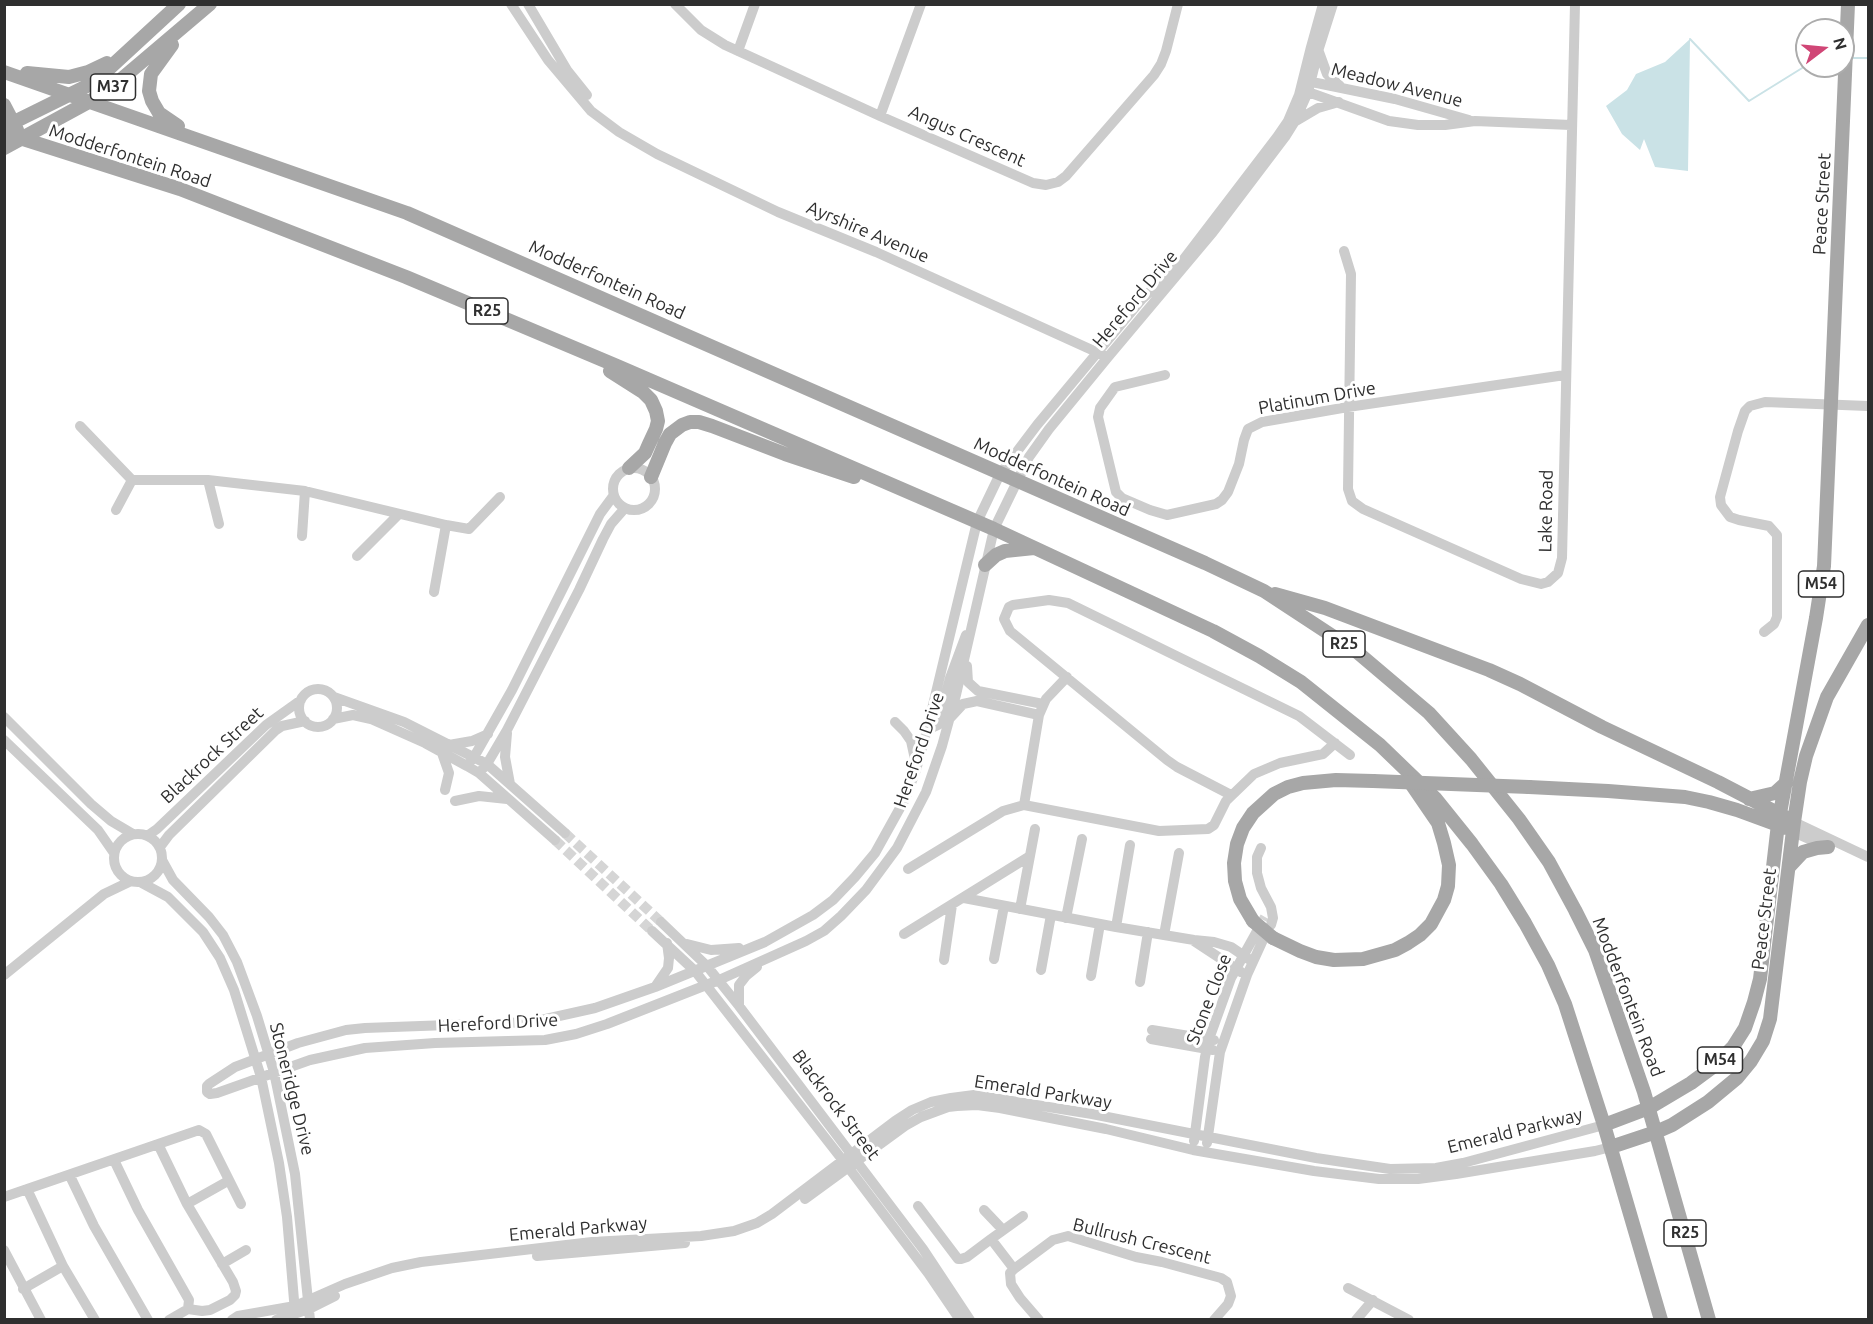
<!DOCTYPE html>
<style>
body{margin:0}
#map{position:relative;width:1873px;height:1324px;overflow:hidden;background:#fff;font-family:Ubuntu,sans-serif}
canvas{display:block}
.frame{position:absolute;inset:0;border:6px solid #2f2f2f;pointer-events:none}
.north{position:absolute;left:1795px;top:18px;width:60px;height:60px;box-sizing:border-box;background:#fff;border:2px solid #acacac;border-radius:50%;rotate:74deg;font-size:16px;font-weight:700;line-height:24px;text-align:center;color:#2f2f2f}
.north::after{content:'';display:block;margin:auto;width:21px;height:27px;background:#d04676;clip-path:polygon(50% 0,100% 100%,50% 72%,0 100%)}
</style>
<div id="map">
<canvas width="1873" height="1324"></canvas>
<div class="frame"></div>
<div class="north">N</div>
</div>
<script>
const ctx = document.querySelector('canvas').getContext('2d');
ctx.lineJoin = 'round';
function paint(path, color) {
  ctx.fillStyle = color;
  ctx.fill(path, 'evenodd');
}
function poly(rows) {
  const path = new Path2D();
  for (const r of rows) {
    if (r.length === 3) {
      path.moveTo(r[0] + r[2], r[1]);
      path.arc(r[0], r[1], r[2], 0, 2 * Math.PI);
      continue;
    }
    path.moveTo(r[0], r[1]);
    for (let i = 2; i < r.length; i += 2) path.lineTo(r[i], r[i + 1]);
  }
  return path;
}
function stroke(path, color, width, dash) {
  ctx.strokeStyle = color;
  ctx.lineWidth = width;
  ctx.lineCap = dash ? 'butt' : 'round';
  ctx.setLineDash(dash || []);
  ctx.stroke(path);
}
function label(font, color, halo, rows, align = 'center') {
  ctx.font = font + ' Ubuntu,sans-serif';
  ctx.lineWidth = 6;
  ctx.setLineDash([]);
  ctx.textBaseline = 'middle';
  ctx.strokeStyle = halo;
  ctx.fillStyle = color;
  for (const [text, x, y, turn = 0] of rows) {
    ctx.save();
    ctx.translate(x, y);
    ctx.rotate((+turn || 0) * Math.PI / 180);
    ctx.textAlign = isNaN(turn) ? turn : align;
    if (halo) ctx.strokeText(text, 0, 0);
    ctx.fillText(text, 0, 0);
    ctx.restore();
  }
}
paint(poly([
 [1690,39,1688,171,1655,167,1644,139,1640,150,1622,134,1606,106,1627,90,1636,74,1665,62]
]), '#cae2e6');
stroke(poly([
 [1690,39,1749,101,1807,65],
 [1852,58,1868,58]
]), '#cae2e6', 2);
stroke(poly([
 [565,833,661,922],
 [555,840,652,931],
 [1256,933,1265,917]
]), '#d5d5d5', 10, [10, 5]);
stroke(poly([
 [511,4,548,60,591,111,619,132,657,154,778,212,876,252,1103,355],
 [528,4,567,70,587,95],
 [675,4,701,30,725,45,880,116,1033,183,1046,185,1058,182,1066,176,1154,75,1161,64,1166,51,1178,4],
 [1323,4,1311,47,1299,95,1288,121,1277,137,1180,264,1142,299,1037,425,1000,474,977,522,927,730,916,770,905,799,875,853,855,877,833,900,813,915,765,942,655,987,595,1008,532,1022,365,1028,346,1030,298,1043,235,1067,209,1084,207,1086,207,1092,210,1094,217,1093,310,1060,365,1048,435,1043,545,1040,576,1034,607,1024,719,980,806,941,824,931,841,916,866,890,897,848,926,792,942,746,956,695,994,529,1029,457,1049,429,1108,357,1213,232,1285,137,1295,121,1308,92,1319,48,1333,4],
 [738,51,755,4],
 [1319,52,1327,74,1340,86],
 [1312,82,1395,99,1469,120],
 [1308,92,1389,121,1418,125,1445,125,1475,121,1571,125],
 [880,116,921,4],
 [1296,121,1318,108,1339,102],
 [1344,251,1351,274,1348,489,1352,501,1363,509,1521,579,1541,584,1548,582,1558,573,1562,558,1575,4],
 [1165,375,1115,387,1100,408,1098,417,1116,492,1122,498,1150,510,1167,515,1216,504,1222,500,1228,492,1239,464,1244,440,1248,429,1262,422,1348,407,1565,375],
 [80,426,132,480,208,480,305,491,446,525,469,529,500,497],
 [634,489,21],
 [208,480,219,524],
 [116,510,132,480],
 [302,536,305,491],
 [357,556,399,514],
 [434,592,446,525],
 [1764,632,1774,624,1777,617,1777,535,1769,526,1739,520,1730,517,1721,505,1720,497,1738,431,1745,411,1750,406,1765,402,1868,406],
 [967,666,968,682,978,691,1043,704],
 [318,708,19],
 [334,697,404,722,487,764,565,833],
 [4,717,91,804,111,821,133,834],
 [951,717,963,704,977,701,1039,715],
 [333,719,353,715,371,719,425,743,467,766,479,773,555,840],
 [895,722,904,731,911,741,916,764],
 [927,730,938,725,950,678,966,635],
 [507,733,505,757,510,784],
 [4,740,98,830,114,853],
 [449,745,472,741,488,734],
 [442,753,449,773,445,790],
 [467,766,474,757,512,690,600,514,614,495],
 [479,773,487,764,507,730,579,590,603,539,611,524,625,508],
 [1231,795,1177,767,1167,760,1010,631,1004,619,1009,607,1013,605,1049,600,1068,603,1299,716,1350,755],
 [455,801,479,796,507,799],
 [1024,805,1039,715,1046,699,1067,677],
 [1794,822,1868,857],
 [1793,832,1827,847],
 [138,858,24],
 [147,836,157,829,266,725,301,700],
 [160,847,169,835,276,730,282,726,305,721],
 [1261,848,1257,857,1257,873,1261,888,1271,907,1273,918,1271,925],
 [162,860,173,880,209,917,223,935,237,962,257,1016,274,1072,295,1174,310,1320],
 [908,869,1003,811,1024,805,1159,831,1208,829,1214,825,1226,801,1254,774,1280,763,1323,754,1335,743],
 [142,883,168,897,203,932,220,958,234,990,261,1077,279,1163,287,1217,295,1312],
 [964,898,1116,927,1194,940,1214,942,1231,947,1253,962],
 [1020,909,1035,829],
 [1066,918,1082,839],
 [661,922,707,966,739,1006,923,1249,970,1320],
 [1116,927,1130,845],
 [652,931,695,971,848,1167,928,1273,960,1320],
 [904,934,1030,856],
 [1164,935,1179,853],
 [1194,941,1241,972],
 [687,944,711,950,739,948],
 [994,959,1004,906],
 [944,960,952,905],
 [1041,970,1051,915],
 [4,975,104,894,129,882],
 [1091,976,1100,924],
 [1140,982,1148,932],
 [655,987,668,968,669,958,667,943],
 [739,1006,739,985,746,976,757,967],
 [1152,1030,1214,1040],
 [1151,1039,1213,1050],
 [1194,1141,1205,1057,1209,1039,1231,978,1256,933],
 [1207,1143,1220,1052,1247,975,1263,940],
 [158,1144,187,1204,233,1282,236,1291,235,1295,230,1300,210,1310,202,1311,188,1309],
 [114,1160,138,1210,189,1300,188,1309,169,1320],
 [70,1176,94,1226,148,1320],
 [27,1189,63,1266,95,1320],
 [4,1197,199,1130,206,1134,241,1204],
 [805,1199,905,1126,921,1117,948,1107,957,1106,977,1105,1000,1108,1106,1129,1193,1150,1314,1171,1379,1179,1418,1179,1456,1174,1595,1151,1611,1147],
 [187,1204,228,1181],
 [918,1206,958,1259,961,1259,967,1257,991,1239,1014,1269],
 [984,1210,1003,1230],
 [991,1239,1023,1216],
 [4,1250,41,1320],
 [537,1256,685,1243],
 [222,1264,246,1250],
 [1348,1288,1409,1320],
 [23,1289,63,1266],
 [232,1320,238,1316,295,1306,345,1284,392,1268,421,1262,592,1242,701,1236,734,1231,757,1223,772,1214,895,1121,912,1110,931,1102,951,1098,974,1095,999,1099,1092,1114,1316,1158,1390,1169,1436,1168,1463,1163,1604,1125],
 [276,1320,309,1309,335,1296],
 [1039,1320,1020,1298,1011,1284,1010,1273,1014,1269,1053,1240,1068,1236,1136,1257,1162,1262,1221,1278,1227,1282,1231,1296,1228,1304,1214,1320],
 [1356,1320,1373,1300]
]), '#ccc', 10);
stroke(poly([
 [172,45,151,74,149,91,152,101,159,113,178,126],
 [4,72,407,213,1205,563,1264,591,1357,652,1429,713,1471,759,1519,819,1549,862,1575,910,1595,950,1644,1092,1709,1320],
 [27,73,69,77,88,72,107,63],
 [4,105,17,130],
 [4,127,85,87,102,75,179,4],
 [4,131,20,138,180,189,406,277,617,366,994,529,1213,631,1259,656,1301,682,1380,745,1435,798,1472,844,1501,884,1525,923,1548,965,1565,1004,1604,1125,1661,1320],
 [4,148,105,93,210,4],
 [610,371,643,392,651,400,656,411,658,421,656,429,649,444,645,453,629,468],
 [651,477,665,443,670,434,682,425,690,422,699,422,712,426,785,454,854,477],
 [985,565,996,555,1005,551,1034,548],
 [1275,594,1325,608,1489,670,1520,684,1602,727,1718,782,1789,819],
 [1529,787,1608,791,1685,797,1709,802,1737,810,1786,828],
 [1749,799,1775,793,1786,783],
 [1789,867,1803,852,1817,848,1828,847],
 [1253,921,1240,899,1235,881,1234,863,1237,844,1243,828,1253,813,1274,794,1288,787,1303,783,1336,780,1373,781],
 [1273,938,1300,951,1316,957,1334,960,1363,959,1395,950,1408,943,1420,935,1431,924,1444,900,1448,886,1449,865,1444,843,1438,823,1412,785],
 [1604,1125,1649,1108,1691,1083,1714,1066,1733,1047,1745,1028,1754,1002,1760,979,1778,824,1816,618,1824,566,1848,4],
 [1611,1147,1656,1132,1672,1125,1708,1102,1737,1078,1751,1061,1763,1041,1770,1019,1794,822,1800,782,1806,756,1827,697,1868,625]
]), '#a7a7a7', 14);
stroke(poly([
 [1373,781,1529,787],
 [1253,921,1273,938]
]), '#a7a7a7', 14);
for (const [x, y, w] of [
 [113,87,45],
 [487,311,42],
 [1821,584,45],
 [1344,644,42],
 [1720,1060,45],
 [1685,1233,42]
]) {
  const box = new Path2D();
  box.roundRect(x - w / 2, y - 13, w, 26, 4.5);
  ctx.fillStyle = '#fff';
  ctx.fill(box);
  stroke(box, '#2f2f2f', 1.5);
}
label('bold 16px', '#2f2f2f', null, [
 ["M37",113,87],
 ["R25",487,311],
 ["M54",1821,584],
 ["R25",1344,644],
 ["M54",1720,1060],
 ["R25",1685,1233]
]);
label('18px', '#2f2f2f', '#fff', [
 ["Meadow Avenue",1397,85,14],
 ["Angus Crescent",967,136,24],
 ["Modderfontein Road",130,156,18],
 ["Peace Street",1822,204,-87],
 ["Ayrshire Avenue",868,232,23],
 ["Modderfontein Road",607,280,24],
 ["Hereford Drive",1135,299,-50],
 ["Platinum Drive",1317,398,-10],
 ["Modderfontein Road",1052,477,24],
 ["Lake Road",1546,511,-89],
 ["Hereford Drive",919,750,-71],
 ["Blackrock Street",212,755,-43],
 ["Peace Street",1764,919,-83],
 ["Modderfontein Road",1628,997,69],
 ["Stone Close",1209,999,-69],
 ["Hereford Drive",498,1023,-3],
 ["Stoneridge Drive",292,1089,76],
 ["Emerald Parkway",1043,1092,9],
 ["Blackrock Street",836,1105,53],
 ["Emerald Parkway",1515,1131,-14],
 ["Emerald Parkway",578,1229,-5],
 ["Bullrush Crescent",1142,1241,14]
]);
</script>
